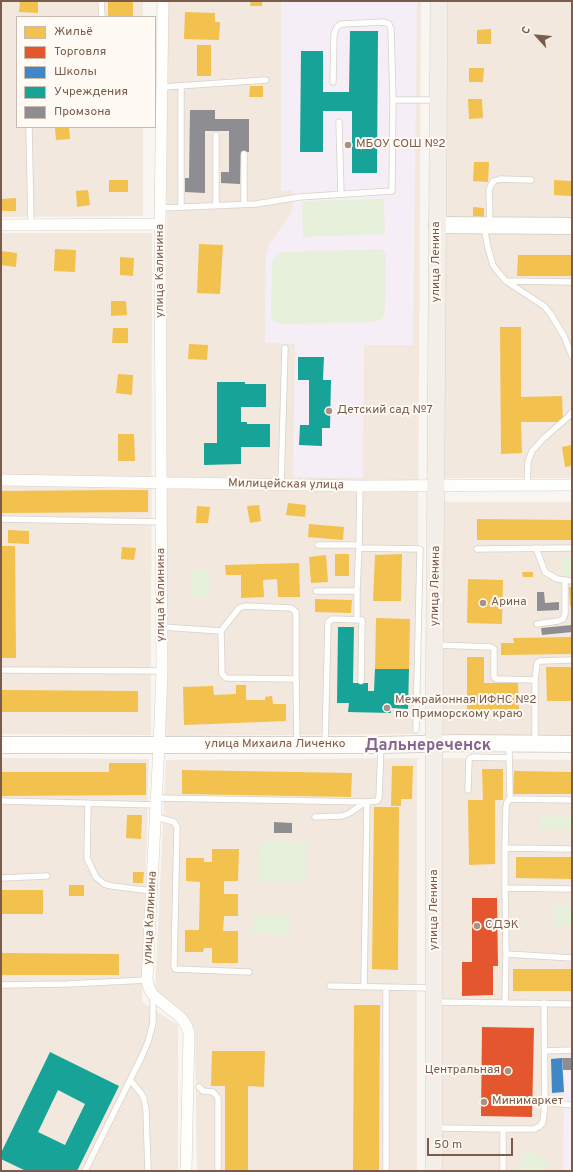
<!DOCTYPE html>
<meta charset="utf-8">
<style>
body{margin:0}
#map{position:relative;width:573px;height:1172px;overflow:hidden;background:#f9f5f0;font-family:Overpass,sans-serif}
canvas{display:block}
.frame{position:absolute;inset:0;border:2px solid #7a5c4d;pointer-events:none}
.legend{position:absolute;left:16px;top:16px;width:140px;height:112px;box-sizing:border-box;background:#fffaf3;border:1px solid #cabbb1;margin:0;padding:5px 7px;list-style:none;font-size:12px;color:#7a5c4d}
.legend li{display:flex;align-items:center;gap:8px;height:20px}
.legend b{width:20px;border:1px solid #cabbb1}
.north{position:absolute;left:517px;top:16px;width:40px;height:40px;-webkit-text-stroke:3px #fffaf3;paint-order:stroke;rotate:297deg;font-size:11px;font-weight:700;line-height:16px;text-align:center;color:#7a5c4d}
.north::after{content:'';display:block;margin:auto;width:14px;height:18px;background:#7a5c4d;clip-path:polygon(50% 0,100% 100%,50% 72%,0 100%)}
.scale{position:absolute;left:427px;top:1138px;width:86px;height:18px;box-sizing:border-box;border:2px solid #7a5c4d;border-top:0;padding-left:5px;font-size:12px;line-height:14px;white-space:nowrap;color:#7a5c4d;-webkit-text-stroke:3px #fffaf3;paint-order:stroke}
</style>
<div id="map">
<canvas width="573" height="1172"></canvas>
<div class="frame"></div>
<ul class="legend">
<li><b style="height:11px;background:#f2c14e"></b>Жильё</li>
<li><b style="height:11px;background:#e4572e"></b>Торговля</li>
<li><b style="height:11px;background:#3f88c5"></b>Школы</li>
<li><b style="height:11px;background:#17a398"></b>Учреждения</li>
<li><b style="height:11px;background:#8d8d92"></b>Промзона</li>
</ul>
<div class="north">С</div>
<div class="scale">50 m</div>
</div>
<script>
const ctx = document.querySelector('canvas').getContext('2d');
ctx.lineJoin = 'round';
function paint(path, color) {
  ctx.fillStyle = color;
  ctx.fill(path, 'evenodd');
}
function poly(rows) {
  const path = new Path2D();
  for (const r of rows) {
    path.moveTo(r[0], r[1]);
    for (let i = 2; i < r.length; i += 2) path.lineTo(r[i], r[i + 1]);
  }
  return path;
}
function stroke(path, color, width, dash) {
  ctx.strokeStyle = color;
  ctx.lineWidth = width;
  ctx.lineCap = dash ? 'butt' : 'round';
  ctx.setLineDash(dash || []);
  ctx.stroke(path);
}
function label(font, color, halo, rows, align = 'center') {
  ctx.font = font + ' Overpass,sans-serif';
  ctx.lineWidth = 4;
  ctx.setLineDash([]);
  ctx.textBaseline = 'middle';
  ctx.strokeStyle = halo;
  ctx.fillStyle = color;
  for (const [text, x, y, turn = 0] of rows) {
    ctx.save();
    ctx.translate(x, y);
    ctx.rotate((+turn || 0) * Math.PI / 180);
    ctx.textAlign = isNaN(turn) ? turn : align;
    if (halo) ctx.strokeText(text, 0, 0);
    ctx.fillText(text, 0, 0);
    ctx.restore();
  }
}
paint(poly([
 [1,1,143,1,143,17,17,17,17,127,143,127,143,216,1,217],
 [167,1,421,1,417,734,166,736],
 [446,1,572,1,572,478,441,478],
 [1,233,152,233,151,735,1,734],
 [441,502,572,502,572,736,441,734],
 [1,758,149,759,142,1002,178,1025,178,1171,1,1171],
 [417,758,417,1171,197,1171,195,1036,155,992,166,760],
 [441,758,572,760,572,1171,441,1171]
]), '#f2e8de');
paint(poly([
 [281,1,417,1,413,345,364,345,363,478,293,477,295,344,265,343,266,255,269,244,291,214,293,204,293,190,281,191],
 [563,1070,572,1070,572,1171,563,1171,564,1092]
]), '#f6eef6');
paint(poly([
 [384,199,385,234,303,237,302,201],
 [380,249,384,251,386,255,385,313,382,319,375,322,281,324,274,321,271,314,272,262,276,256,283,252],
 [572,557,572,576,562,576,562,558],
 [192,570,210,570,210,598,192,598],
 [540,816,572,816,572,829,540,829],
 [260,842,307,842,307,881,259,881],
 [553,906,572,906,572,925,553,925],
 [253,915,290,916,290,935,252,934],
 [524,1150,549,1159,545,1171,526,1171,517,1168]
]), '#e7f0db');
paint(poly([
 [20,1,38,1,38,13,19,12],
 [108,1,133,1,133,17,108,17],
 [251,1,262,1,262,6,250,6],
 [185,12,215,13,215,22,220,22,219,40,184,39],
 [491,29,491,44,477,44,477,30],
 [197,45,211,45,211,76,197,76],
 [469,68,484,68,483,82,469,82],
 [250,86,263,86,263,97,249,97],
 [468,99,482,99,483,118,469,119],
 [55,127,69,127,70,139,56,140],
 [474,162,489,162,488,182,473,181],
 [109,180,128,180,128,192,109,192],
 [554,180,572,181,572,196,554,195],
 [88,190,90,205,77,207,76,191],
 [16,198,16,211,1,211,1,199],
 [473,207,484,208,484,217,473,216],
 [199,244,223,245,220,294,197,293],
 [55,249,76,250,75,272,54,271],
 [1,251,17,253,16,267,1,265],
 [518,255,572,255,572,276,517,276],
 [120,257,134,258,133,276,120,275],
 [111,301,126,301,127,315,111,316],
 [500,327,521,327,521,397,562,396,563,422,521,422,522,453,501,454],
 [113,328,128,328,128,343,112,343],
 [189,344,208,345,207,360,188,359],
 [118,374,133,375,132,395,116,393],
 [118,434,134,434,135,461,118,461],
 [572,445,572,466,565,467,562,447],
 [116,490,148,490,148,512,1,513,1,491],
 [288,503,306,505,305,517,286,515],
 [259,505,261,521,250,523,247,506],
 [197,506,210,507,208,523,196,523],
 [477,519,572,520,572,540,477,540],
 [309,524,344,527,343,540,308,537],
 [8,530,29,531,29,544,8,543],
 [1,546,15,546,16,658,1,658],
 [122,547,136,548,134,560,121,559],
 [335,554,349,554,349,576,335,576],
 [402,554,401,601,373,601,375,555],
 [326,555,328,582,311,583,309,557],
 [299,563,300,597,278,597,277,579,263,580,264,597,241,598,241,575,226,575,225,565],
 [522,572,533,572,533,577,523,577],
 [468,579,503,580,502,624,467,623],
 [569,587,572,587,572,606,570,606],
 [315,599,352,600,351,613,315,612],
 [376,618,410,619,409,669,375,669],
 [572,637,572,654,501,655,501,643,514,643,513,638],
 [467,657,484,657,484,683,518,683,519,711,467,711],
 [546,667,572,667,572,701,547,701],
 [236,685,246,685,246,700,265,700,265,697,272,696,273,704,286,704,286,721,184,725,183,687,213,686,214,695,236,694],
 [1,690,138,691,138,712,1,712],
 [109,763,146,763,146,795,1,796,1,772,109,772],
 [392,766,413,766,412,799,401,799,401,806,391,806],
 [482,769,503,769,503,800,495,800,495,864,469,865,468,800,483,800],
 [182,770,352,773,351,797,182,794],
 [514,771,572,772,572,794,513,794],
 [374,807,399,807,398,970,372,969],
 [127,815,142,815,141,839,126,838],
 [212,849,239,849,238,881,224,881,224,894,238,894,238,916,224,916,223,931,238,931,238,963,212,963,212,948,204,948,203,952,185,952,185,930,199,930,200,882,186,881,186,858,204,858,204,862,212,862],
 [516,857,572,857,572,879,516,878],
 [133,872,144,872,143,883,133,883],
 [69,885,84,885,84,896,69,896],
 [1,890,43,890,43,914,1,914],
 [2,953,119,954,119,975,1,975],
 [513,969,572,969,572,991,513,991],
 [354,1005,380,1005,379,1171,353,1171],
 [212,1051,265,1051,264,1087,248,1086,248,1171,225,1171,225,1086,211,1086]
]), '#f2c14e');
paint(poly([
 [472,898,497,898,498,966,493,966,493,995,462,996,462,962,472,962],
 [482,1027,534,1028,532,1117,481,1116]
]), '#e4572e');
paint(poly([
 [562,1058,564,1092,552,1093,551,1059]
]), '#3f88c5');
paint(poly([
 [350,31,378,31,377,173,352,173,352,111,323,111,323,152,300,152,301,51,323,51,323,92,349,92],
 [298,357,324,357,323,380,331,380,330,428,322,428,322,446,299,445,300,425,309,425,309,380,298,380],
 [217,382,245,382,245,384,266,384,266,407,241,407,241,422,247,422,247,424,270,424,270,447,241,447,241,464,204,465,204,443,217,443],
 [338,627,354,627,353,683,368,683,368,691,374,691,375,669,409,669,408,709,391,708,391,713,348,712,349,703,337,703],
 [50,1052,119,1086,77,1171,26,1171,1,1159,1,1153],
 [58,1090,85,1104,65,1145,38,1132]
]), '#17a398');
paint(poly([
 [190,110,215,110,215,119,249,119,249,152,241,152,240,184,221,183,221,172,229,172,229,131,205,131,205,193,185,192,185,178,189,178],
 [537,592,544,592,545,603,559,602,559,610,537,611],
 [572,625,572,632,542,635,541,628],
 [274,822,292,823,292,833,274,833],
 [562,1058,572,1058,572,1070,563,1070]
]), '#8d8d92');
const lane = poly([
 [101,1,102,17],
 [163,87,266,80],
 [393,100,436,100],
 [339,122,341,194],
 [29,127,31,224],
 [216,135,216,205],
 [244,154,244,204],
 [181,206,181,87],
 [161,208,256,204,299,197,392,191,393,100,391,29,389,24,384,22,341,24,337,27,334,34,333,82],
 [490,224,489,190,491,185,494,181,500,179,531,180],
 [484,227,488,248,493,265,498,272,506,281,544,306,550,313,564,336,572,356],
 [506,281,572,282],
 [281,485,285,348],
 [527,486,528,462,532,451,544,438,568,417,572,412],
 [1,519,162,522],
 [318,545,359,545,357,591],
 [359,545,360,486],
 [359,548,420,549,416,730],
 [536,548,545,572,557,579,572,581],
 [477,549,572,548],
 [316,591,357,591,357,620],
 [537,624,558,621,563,619,565,614,565,581],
 [162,627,221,631,239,608,245,606,291,608,296,612,296,679],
 [221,631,222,674,226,678,296,679,297,743],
 [437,645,491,647,494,649,494,677,496,679,535,680],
 [1,670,162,671],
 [535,743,535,680,537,663,540,661,572,660],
 [325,744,328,622,332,619,362,620,361,681],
 [509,746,510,799],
 [468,790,469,760,470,758,473,757,509,758],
 [157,798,367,802],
 [1,801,157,805],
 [88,803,87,858,96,877,104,884,112,886,152,891],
 [156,817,174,822,177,827,174,966,175,969,249,972],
 [315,817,342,816,348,814,366,802],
 [505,848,506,807,507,802,510,799,572,800],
 [1,878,47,876],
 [505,888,505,848,572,849],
 [572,889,505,888,506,954,572,958],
 [1,985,67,984,147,980],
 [330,986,432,988],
 [364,987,367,802,377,801,379,798,381,746],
 [437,1002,572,1004],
 [505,1002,506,954],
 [544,1003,545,1102],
 [545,1051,572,1050],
 [130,1080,141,1093,144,1099,146,1110,148,1171],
 [199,1087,203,1091,213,1092,218,1098,218,1171],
 [437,1128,503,1129,503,1171],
 [503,1129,534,1129,540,1126,543,1122,545,1102,572,1105],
 [85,1171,141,1058,148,1042,153,1023,153,995],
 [386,1171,386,988]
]);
const street = poly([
 [163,1,160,224,162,671,159,746,147,980,149,988,153,995,180,1017,186,1025,189,1033,186,1171],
 [1,225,160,224],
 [1,480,360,486,572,485]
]);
const secondary = poly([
 [437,225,572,226],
 [1,745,381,745,458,743,572,744]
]);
const primary = poly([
 [434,1171,434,744,439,1]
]);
stroke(lane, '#d7d1cb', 7);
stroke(street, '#d7d1cb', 12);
stroke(secondary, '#d9d2cb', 18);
stroke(primary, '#dad1cc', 18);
stroke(lane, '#fefefd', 5.5);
stroke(street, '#fefefd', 11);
stroke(secondary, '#fefefd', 16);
stroke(primary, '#f3eee8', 17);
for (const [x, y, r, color] of [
 [348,145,4,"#a69286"],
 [329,411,4,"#a69286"],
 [483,603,4,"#a69286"],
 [387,708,4,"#a69286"],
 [477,926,4,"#a69286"],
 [508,1071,4,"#a69286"],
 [484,1102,4,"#a69286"]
]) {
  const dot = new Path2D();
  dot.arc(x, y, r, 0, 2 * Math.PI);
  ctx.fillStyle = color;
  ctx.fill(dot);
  stroke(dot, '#fffaf3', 1.5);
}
label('12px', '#7a5c4d', '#fffaf3', [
 ["МБОУ СОШ №2",356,145],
 ["Детский сад №7",337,411],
 ["Арина",491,603],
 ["Межрайонная ИФНС №2",395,701],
 ["по Приморскому краю",395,715],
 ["СДЭК",485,926],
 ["Центральная",500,1071,"right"],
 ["Минимаркет",492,1102]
], 'left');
label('12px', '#7a5c4d', '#fffaf3', [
 ["улица Ленина",437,262,-90],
 ["улица Калинина",161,271,-90],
 ["Милицейская улица",286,485,1],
 ["улица Ленина",436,586,-89],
 ["улица Калинина",162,595,-90],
 ["улица Михаила Личенко",275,745],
 ["улица Ленина",435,910,-90],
 ["улица Калинина",151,918,-87]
]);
label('bold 16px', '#846695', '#fffaf3', [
 ["Дальнереченск",428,747]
]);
</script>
